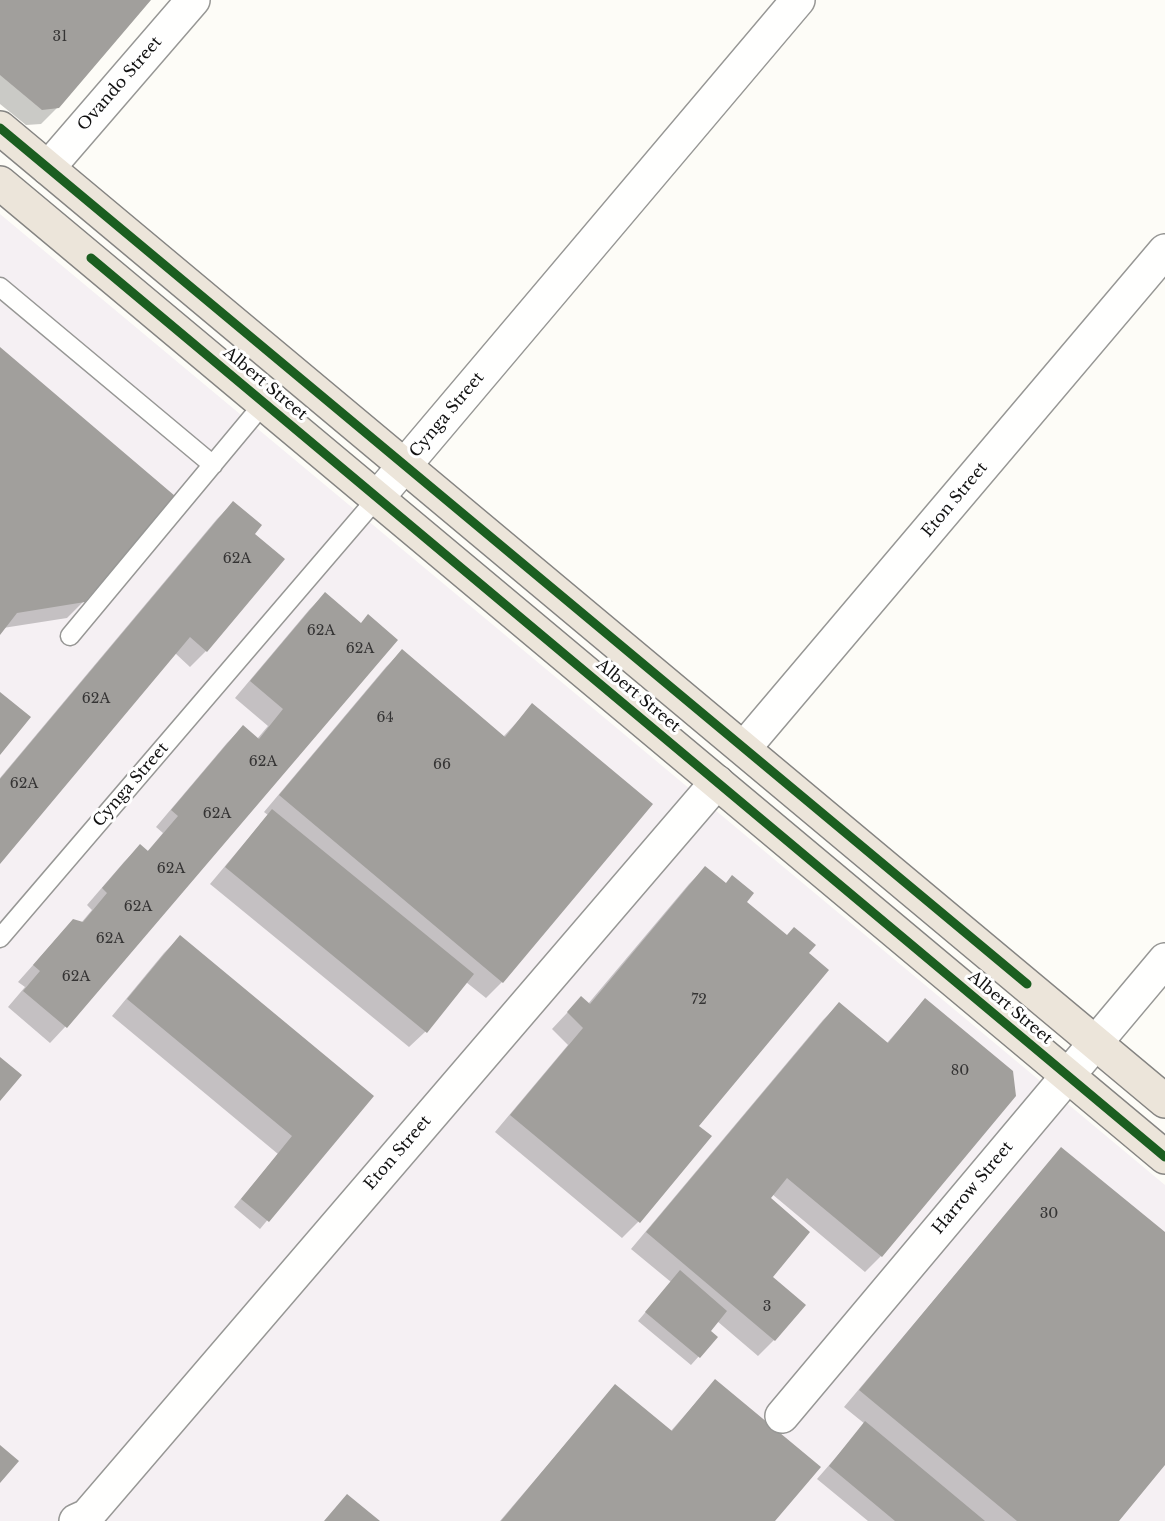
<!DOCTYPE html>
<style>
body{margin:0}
canvas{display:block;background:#fdfcf7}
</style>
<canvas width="1165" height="1521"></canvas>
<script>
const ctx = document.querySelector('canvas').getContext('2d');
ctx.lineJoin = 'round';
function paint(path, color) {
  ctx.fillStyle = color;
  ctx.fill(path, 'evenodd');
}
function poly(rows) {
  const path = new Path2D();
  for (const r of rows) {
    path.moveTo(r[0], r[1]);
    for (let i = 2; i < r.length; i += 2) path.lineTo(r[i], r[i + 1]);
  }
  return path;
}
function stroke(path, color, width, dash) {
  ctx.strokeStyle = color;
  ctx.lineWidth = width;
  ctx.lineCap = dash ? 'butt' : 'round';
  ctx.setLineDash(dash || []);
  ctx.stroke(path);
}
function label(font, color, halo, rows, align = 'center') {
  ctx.font = font + ' "Libre Baskerville",serif';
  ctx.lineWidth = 6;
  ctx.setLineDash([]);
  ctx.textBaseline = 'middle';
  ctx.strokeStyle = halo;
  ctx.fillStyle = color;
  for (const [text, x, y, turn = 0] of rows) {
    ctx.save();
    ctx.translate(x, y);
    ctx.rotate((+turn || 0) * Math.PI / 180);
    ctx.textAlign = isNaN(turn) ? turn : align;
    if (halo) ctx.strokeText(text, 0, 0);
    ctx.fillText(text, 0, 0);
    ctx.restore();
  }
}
paint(poly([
 [0,214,1165,1185,1165,1521,0,1521]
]), '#f5f0f3');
paint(poly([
 [0,0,149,0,58,107,41,124,26,125,0,104],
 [0,349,84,601,67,618,3,628,0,632],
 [233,503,253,534,206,651,190,667,175,653,0,862,0,778,217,519],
 [325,594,360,624,396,640,65,1027,50,1043,8,1007,25,987,18,982,73,920,81,923,92,910,87,905,124,862,140,846,147,852,163,833,156,827,227,743,243,727,257,739,268,726,235,698,309,610],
 [402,651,503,737,533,705,651,804,502,982,486,998,466,982,425,1032,409,1047,210,884,268,815,264,812,386,667],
 [705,868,745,902,697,1126,710,1136,638,1222,622,1238,495,1132,568,1045,552,1029,581,998,588,1004,689,884],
 [180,937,371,1096,260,1229,234,1207,278,1154,112,1016,164,953],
 [925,1000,881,1256,865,1272,772,1194,769,1199,774,1340,758,1356,717,1321,709,1331,716,1337,691,1365,638,1321,671,1282,631,1249,823,1020,839,1004,886,1044],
 [1061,1149,1165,1234,1165,1463,1117,1521,868,1521,817,1479,865,1424,844,1407],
 [715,1381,773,1521,500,1521,615,1386,670,1432]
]), '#0003');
paint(poly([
 [0,0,151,0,59,108,42,110,0,75],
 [0,347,175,496,85,602,17,613,0,635],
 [233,501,262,525,255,534,285,559,207,652,190,637,0,864,0,779],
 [325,592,361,623,368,614,398,640,67,1028,23,991,40,971,33,965,73,919,83,922,107,893,102,888,140,844,148,851,178,816,171,810,243,725,259,739,283,709,250,681],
 [402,649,505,737,532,703,653,804,503,983,279,795],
 [0,692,31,717,0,755],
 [272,809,474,974,427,1033,225,867],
 [705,866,726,883,732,875,754,893,747,902,787,935,794,927,816,945,809,953,829,970,699,1126,712,1136,640,1223,510,1115,583,1028,567,1012,581,996,590,1004],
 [180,935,374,1096,269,1222,241,1199,292,1136,127,999],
 [925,998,1013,1071,1016,1096,882,1257,787,1178,771,1198,810,1232,773,1277,806,1305,775,1341,646,1232,839,1002,888,1043],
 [0,1057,22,1075,0,1101],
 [1061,1147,1165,1232,1165,1465,1119,1521,1017,1521,859,1390],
 [680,1270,727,1311,711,1331,718,1337,700,1358,645,1312],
 [715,1379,821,1467,775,1521,501,1521,615,1384,672,1431],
 [865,1421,985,1521,895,1521,829,1466],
 [0,1445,19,1461,0,1483],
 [347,1494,380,1521,324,1521]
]), '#a19f9c');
const service = poly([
 [0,287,213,465],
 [70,636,264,403],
 [0,938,377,498]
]);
const minor = poly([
 [48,168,193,0],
 [377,498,798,0],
 [744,748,1165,251],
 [782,1416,1165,960],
 [76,1521,87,1516,717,782]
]);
const trunk = poly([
 [0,128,1165,1101],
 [0,183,1165,1157]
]);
stroke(service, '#979795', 21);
stroke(minor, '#979795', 36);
stroke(trunk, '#858482', 36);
stroke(service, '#fffffe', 18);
stroke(minor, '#fffffe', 33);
stroke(trunk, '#ece5da', 33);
stroke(poly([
 [0,128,1027,984],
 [91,258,1165,1157]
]), '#1b5e20', 9);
label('14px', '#353434', null, [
 ["31",60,37],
 ["62A",237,559],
 ["62A",321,631],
 ["62A",360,649],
 ["62A",96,699],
 ["64",385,718],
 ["62A",263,762],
 ["66",442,765],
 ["62A",24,784],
 ["62A",217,814],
 ["62A",171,869],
 ["62A",138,907],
 ["62A",110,939],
 ["62A",76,977],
 ["72",699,1000],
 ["80",960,1071],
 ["30",1049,1214],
 ["3",767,1307]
]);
label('16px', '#111', '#fff', [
 ["Ovando Street",120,84,-49],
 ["Albert Street",265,384,40],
 ["Cynga Street",447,415,-50],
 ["Eton Street",955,500,-50],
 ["Albert Street",638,696,40],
 ["Cynga Street",131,785,-49],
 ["Albert Street",1010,1008,40],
 ["Eton Street",398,1153,-49],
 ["Harrow Street",973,1188,-50]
]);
</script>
